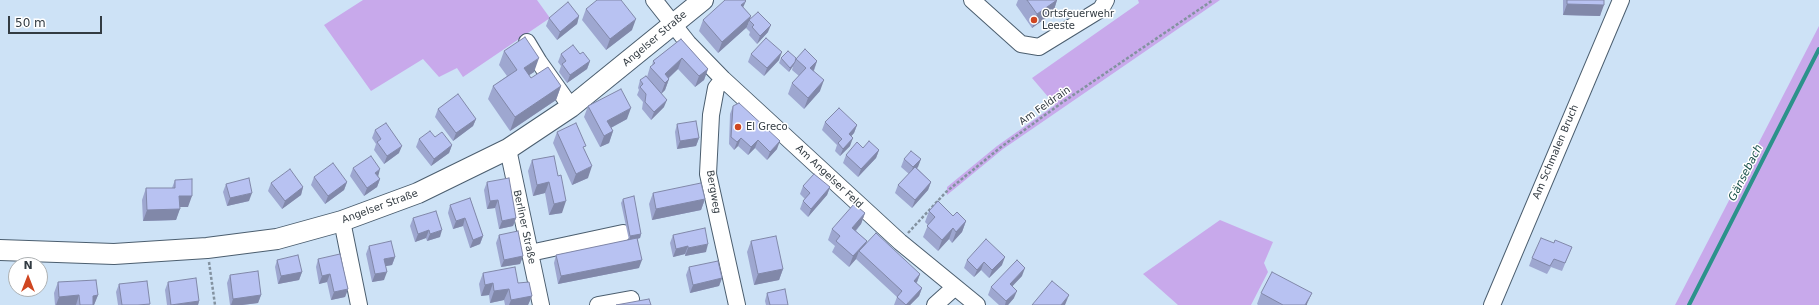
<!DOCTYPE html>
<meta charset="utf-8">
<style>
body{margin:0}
#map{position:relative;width:1819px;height:305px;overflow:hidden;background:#cde2f6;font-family:"DejaVu Sans",sans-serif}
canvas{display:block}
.north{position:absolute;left:8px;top:257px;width:40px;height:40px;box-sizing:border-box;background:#fff;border:1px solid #adb1b3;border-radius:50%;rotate:0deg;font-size:11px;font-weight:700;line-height:16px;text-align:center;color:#323b42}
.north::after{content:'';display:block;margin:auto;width:14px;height:18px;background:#cf4621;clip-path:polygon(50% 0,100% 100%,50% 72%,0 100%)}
.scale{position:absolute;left:8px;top:16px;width:94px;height:18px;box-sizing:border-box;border:2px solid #323b42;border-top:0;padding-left:5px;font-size:12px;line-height:14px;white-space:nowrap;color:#323b42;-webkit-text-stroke:3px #fff;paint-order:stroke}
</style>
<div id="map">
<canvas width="1819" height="305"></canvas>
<div class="north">N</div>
<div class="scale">50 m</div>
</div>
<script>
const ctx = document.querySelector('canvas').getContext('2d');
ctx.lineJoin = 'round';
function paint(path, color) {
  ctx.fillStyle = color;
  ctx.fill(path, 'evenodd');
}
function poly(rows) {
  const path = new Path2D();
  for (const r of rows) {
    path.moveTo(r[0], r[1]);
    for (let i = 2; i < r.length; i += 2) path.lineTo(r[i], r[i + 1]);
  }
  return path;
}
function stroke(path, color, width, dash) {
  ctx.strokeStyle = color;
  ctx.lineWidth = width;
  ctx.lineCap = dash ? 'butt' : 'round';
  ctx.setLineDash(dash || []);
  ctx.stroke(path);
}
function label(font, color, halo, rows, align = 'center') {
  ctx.font = font + ' "DejaVu Sans",sans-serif';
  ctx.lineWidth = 3;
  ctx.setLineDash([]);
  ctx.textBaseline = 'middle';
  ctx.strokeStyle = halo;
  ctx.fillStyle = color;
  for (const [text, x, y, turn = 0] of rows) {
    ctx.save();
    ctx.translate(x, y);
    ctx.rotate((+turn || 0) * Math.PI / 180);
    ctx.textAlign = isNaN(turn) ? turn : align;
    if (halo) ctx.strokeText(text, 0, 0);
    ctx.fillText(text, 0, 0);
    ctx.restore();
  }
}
paint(poly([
 [363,0,537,0,550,18,463,77,457,68,439,77,423,59,371,91,324,25],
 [1138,0,1220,0,1003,149,947,195,947,187,997,146,1055,105,1032,78,1139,3],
 [1819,26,1819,305,1675,305],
 [1220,220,1273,242,1264,263,1268,272,1251,305,1178,305,1143,274]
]), '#c8a9eb');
stroke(poly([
 [1689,305,1819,49]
]), '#2c928b', 4);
const minor = poly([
 [654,0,688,43,723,79,900,242,977,305],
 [972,0,1021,44,1039,47,1101,9,1106,0],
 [527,42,539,62,571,107],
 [723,79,716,88,711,115,708,174,737,305],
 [508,149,541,305],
 [342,221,359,305],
 [530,253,623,233],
 [598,305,631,299],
 [935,305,955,287],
 [1492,305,1621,0]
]);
const major = poly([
 [0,250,114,254,207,248,277,239,342,221,418,193,508,149,571,107,703,0]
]);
stroke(minor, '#4b5e6f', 18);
stroke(major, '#4b5e6f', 22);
stroke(poly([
 [908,233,946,192,1001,147,1063,102,1213,0],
 [209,262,215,305]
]), '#8392a0', 2.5, [3, 2]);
stroke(minor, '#fff', 16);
stroke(major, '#fff', 20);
paint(poly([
 [1018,0,1057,0,1053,13,1032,28,1016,5],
 [1563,0,1604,0,1600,16,1563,15],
 [743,7,751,16,747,27,718,53,699,31,703,20],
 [586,9,632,30,606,50,582,20],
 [579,16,577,24,557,40,546,26,549,18],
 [749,20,768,32,757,44,749,35,750,32,746,28],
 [681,39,708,69,704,80,695,87,678,69,669,78,669,79,665,90,662,93,664,107,651,120,642,109,643,102,637,95,639,90,638,88,640,80,647,77,650,67,652,66,653,61],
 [504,51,534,72,529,75,531,78,561,86,556,100,510,131,488,99,493,86,507,76,499,65],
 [561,54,580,54,590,61,587,69,567,83,559,72,561,66,558,62],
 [751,54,779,60,764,76,748,62],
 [781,58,796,58,817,61,814,71,820,91,804,109,788,94,792,83,799,76,792,70,793,66,789,72,779,63],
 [588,106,627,119,611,128,613,131,609,143,600,147,584,117],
 [733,106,777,149,767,160,755,148,748,155,738,146,734,150,729,144,730,114],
 [438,109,476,119,473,126,453,141,435,117],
 [825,122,857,125,854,133,851,136,850,146,840,156,835,151,837,145,822,130],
 [677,124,699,138,696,146,677,149,675,132],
 [375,130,399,153,384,164,374,150,376,144,372,138],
 [557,132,585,150,588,178,572,185,553,143],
 [435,137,452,145,449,153,431,166,416,147,419,139],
 [863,148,879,150,876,158,858,177,843,163,846,155],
 [554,156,562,213,549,215,545,193,533,196,528,171,532,160],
 [904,159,921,159,917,168,931,182,928,190,912,208,895,193,898,185,909,174,901,167],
 [353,168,378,176,380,179,377,187,364,196,350,176],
 [314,177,347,182,344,190,325,204,311,185],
 [175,180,188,207,180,207,176,220,143,221,142,200,146,188,172,188],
 [487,182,516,218,513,226,499,229,495,208,487,209,484,190],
 [271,183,303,187,301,195,282,209,268,191],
 [226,184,249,201,227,206,223,192],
 [803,186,830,187,827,195,808,217,800,209,803,201,805,199,800,194],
 [653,193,705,199,701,210,652,220,649,204],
 [470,198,483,236,480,244,470,248,463,226,453,229,448,213,450,205],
 [623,199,641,234,640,238,638,239,639,268,558,284,554,263,556,255,629,240,621,203],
 [929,211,953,216,966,221,962,232,952,243,949,239,938,251,923,237,928,225,925,222],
 [865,213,861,224,856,231,867,241,865,245,920,274,917,282,916,283,922,288,919,296,910,305,894,305,897,297,856,259,849,267,832,252,835,246,828,240,832,229],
 [413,218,440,237,427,241,426,238,415,242,410,226],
 [499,235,523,256,520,264,501,267,496,243],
 [673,235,706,252,685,256,685,254,673,257,670,243],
 [751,241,783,269,779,280,754,285,747,252],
 [1554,243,1572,247,1562,271,1551,267,1547,274,1529,266,1532,258],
 [369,246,395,257,392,265,385,266,384,280,372,282,366,254],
 [318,259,348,289,345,297,331,300,327,282,319,284,316,267],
 [277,260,302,272,299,280,278,284,275,267],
 [967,260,1002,265,989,278,981,270,974,277,964,268],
 [689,267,722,278,719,286,690,293,686,275],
 [483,273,518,283,532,296,528,305,505,305,504,300,490,303,489,295,481,296,479,284],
 [230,275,261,295,258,303,242,305,230,305,227,283],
 [1022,276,1012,286,1014,298,1008,305,999,305,988,295,991,287],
 [58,282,98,295,94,305,55,305,54,293],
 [168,282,199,301,198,305,167,305,165,290],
 [119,284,150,304,149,305,118,305,116,292],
 [767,293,788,305,766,305,765,301],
 [1261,293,1307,305,1258,305,1257,304]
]), '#9ea7d0');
paint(poly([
 [1057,0,1053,13,1032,28,1037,14],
 [746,1,741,12,741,5],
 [1567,4,1604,5,1600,16,1563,15],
 [579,16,577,24,557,40,560,32],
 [751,16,747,27,718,53,722,42],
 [636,19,632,30,606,50,610,39],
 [771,25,768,32,757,44,760,36],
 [782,52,779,60,764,76,767,68],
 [539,58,534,72,519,82,524,68],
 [682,58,678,69,664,82,665,74],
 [590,61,587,69,567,83,570,75],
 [817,61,813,72,810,68],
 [795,62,793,66,789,72,790,68],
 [708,69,704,80,695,87,699,76],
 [669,79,665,90,661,94,665,83],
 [824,80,820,91,804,109,808,98],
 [561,86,556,100,510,131,515,117],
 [667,100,664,107,651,120,654,112],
 [631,108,627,119,603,132,607,121],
 [476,119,473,126,453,141,456,133],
 [857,125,854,133,846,142,849,134],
 [613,131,609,143,600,147,604,136],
 [699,138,696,146,677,149,680,141],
 [741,138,738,146,734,150,737,142],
 [853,138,850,146,840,156,843,149],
 [758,140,755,148,748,155,751,147],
 [780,141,777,149,767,160,770,152],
 [452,145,449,153,431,166,434,159],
 [402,146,399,153,384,164,387,156],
 [879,150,876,158,858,177,861,169],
 [921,159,918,167,910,175,913,167],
 [592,166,588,178,572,185,576,174],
 [380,169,378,177,375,173],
 [380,179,377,187,364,196,367,188],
 [347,182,344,190,325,204,328,196],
 [549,182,545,193,533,196,537,185],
 [931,182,928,190,912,208,915,200],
 [303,187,301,195,282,209,285,201],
 [830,187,827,195,808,217,811,209],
 [252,193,249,201,227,206,230,198],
 [179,196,192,196,188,207,175,207],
 [705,199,701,210,652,220,656,209],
 [498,200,495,208,487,209,490,201],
 [566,201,562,213,549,215,554,204],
 [180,209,176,220,143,221,147,210],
 [865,213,861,224,848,239,852,228],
 [465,218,463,226,453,229,456,221],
 [516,218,513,226,499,229,502,221],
 [966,221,962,232,952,243,956,232],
 [953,228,949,239,938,251,942,240],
 [429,230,426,238,415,242,418,234],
 [442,230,440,237,427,241,430,234],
 [641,234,640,238,629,240,630,236],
 [483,236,480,244,470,248,473,240],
 [867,241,863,252,859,251,856,259,849,267,853,256],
 [708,244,706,252,685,256,688,248],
 [688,246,685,254,673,257,676,249],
 [523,256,520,264,501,267,504,260],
 [395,257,392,265,381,267,384,259],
 [1005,257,1002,265,989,278,992,270],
 [642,260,639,268,558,284,561,276],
 [984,262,981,270,974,277,977,270],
 [1025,268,1022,276,1007,292,1010,284],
 [783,269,779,280,754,285,758,274],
 [302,272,299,280,278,284,281,276],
 [387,272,384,280,372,282,375,274],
 [330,274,327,282,319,284,322,276],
 [920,274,917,282,911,289,914,281],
 [722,278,719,286,690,293,693,285],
 [493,283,489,295,481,296,485,285],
 [922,288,919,296,910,305,906,305],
 [348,289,345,297,331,300,334,292],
 [509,289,504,300,490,303,494,291],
 [1017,291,1014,298,1008,305,1005,305,1006,301],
 [1312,293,1307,304,1307,305,1305,305],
 [79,295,76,305,56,305,59,297],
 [98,295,94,305,89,305,93,296],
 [261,295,258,303,242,305,231,305,233,299],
 [1069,295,1065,305,1061,305],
 [532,296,528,305,509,305,511,300],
 [199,301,198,305,171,305]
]), '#8188a9');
const building = poly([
 [597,0,621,0,636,19,610,39,586,9,597,0],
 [725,0,745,0,746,1,741,5,751,16,722,42,703,20,725,0],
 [1027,0,1057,0,1037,14,1027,0],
 [1567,0,1604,0,1604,5,1567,4,1567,0],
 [568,2,579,16,560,32,549,18,568,2],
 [758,12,771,25,760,36,752,27,754,25,749,20,758,12],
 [525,37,539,58,524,68,531,78,548,67,561,86,515,117,493,86,517,70,504,51,525,37],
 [766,38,782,52,767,68,751,54,766,38],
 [681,39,708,69,699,76,682,58,665,74,669,79,665,83,650,67,655,63,653,61,681,39],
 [573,45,580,54,583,52,590,61,570,75,562,64,566,61,561,54,573,45],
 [805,49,817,61,810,68,824,80,808,98,792,83,806,68,796,59,805,49],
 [788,51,796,58,795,62,790,68,781,58,788,51],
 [646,76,667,100,654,112,645,102,646,94,640,87,643,84,640,80,646,76],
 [621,89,631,108,607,121,613,131,604,136,588,106,621,89],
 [458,94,476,119,456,133,438,109,458,94],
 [739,103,780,141,770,152,758,140,751,147,741,138,737,142,731,137,733,106,739,103],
 [839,108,857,125,849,134,853,138,843,149,838,143,842,139,825,122,839,108],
 [696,121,699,138,680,141,677,124,696,121],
 [386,123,402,146,387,156,377,142,381,139,375,130,386,123],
 [576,123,586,146,583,147,592,166,576,174,557,132,576,123],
 [430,131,435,137,442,132,452,145,434,159,419,139,430,131],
 [869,141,879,150,861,169,846,155,857,142,863,148,869,141],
 [911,151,921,159,913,167,904,159,911,151],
 [371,156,380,169,375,173,380,179,367,188,353,168,371,156],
 [554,156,558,176,561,175,566,201,554,204,549,182,537,185,532,160,554,156],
 [333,163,347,182,328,196,314,177,333,163],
 [915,167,931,182,915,200,898,185,915,167],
 [290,169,303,187,285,201,271,183,290,169],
 [814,174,830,187,811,209,803,201,810,193,803,186,814,174],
 [249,178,252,193,230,198,226,184,249,178],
 [509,178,516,218,502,221,498,200,490,201,487,182,509,178],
 [192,179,192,196,179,196,180,209,147,210,146,188,175,188,175,180,192,179],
 [701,183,705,199,656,209,653,193,701,183],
 [634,196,641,234,630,236,623,199,634,196],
 [470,198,483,236,473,240,465,218,456,221,450,205,470,198],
 [938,201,953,216,957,212,966,221,956,232,953,228,942,240,927,226,935,217,929,211,938,201],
 [854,204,865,213,852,228,867,241,853,256,836,241,840,236,832,229,854,204],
 [436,211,442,230,430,234,429,230,418,234,413,218,436,211],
 [705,228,708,244,688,248,688,246,676,249,673,235,705,228],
 [518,231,523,256,504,260,499,235,518,231],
 [876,233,920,274,914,281,922,288,906,305,897,297,902,291,859,251,876,233],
 [776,236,783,269,758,274,751,241,776,236],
 [637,238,642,260,561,276,556,255,637,238],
 [1541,238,1554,243,1555,240,1572,247,1565,263,1554,259,1550,266,1532,258,1541,238],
 [986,239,1005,257,992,270,984,262,977,270,967,260,986,239],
 [391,241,395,257,384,259,387,272,375,274,369,246,391,241],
 [340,254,348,289,334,292,330,274,322,276,318,259,340,254],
 [298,255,302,272,281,276,277,260,298,255],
 [1017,260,1025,268,1010,284,1017,291,1006,301,991,287,1017,260],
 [718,261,722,278,693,285,689,267,718,261],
 [515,267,518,283,529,282,532,296,511,300,509,289,494,291,493,283,485,285,483,273,515,267],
 [258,271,261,295,233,299,230,275,258,271],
 [1272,272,1312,293,1305,305,1283,305,1261,293,1272,272],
 [196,278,199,301,171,305,168,282,196,278],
 [96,280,98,295,93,296,93,305,80,305,79,295,59,297,58,282,96,280],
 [147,281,150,304,138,305,122,305,119,284,147,281],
 [1052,281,1069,295,1061,305,1032,305,1052,281],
 [785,289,788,305,770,305,767,293,785,289],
 [649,299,651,305,616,305,649,299]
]);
paint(building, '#b8c2f2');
stroke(building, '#8188a9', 1);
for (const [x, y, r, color] of [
 [1034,20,4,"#cf4621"],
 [738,127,4,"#cf4621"]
]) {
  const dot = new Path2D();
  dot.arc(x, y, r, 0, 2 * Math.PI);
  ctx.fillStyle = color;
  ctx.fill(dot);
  stroke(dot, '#fff', 1.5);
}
label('10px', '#323b42', '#fff', [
 ["Ortsfeuerwehr",1042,14],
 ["Leeste",1042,26],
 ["El Greco",746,127]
], 'left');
label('10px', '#323b42', '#fff', [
 ["Angelser Straße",655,39,-40],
 ["Am Feldrain",1045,106,-35],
 ["Am Schmalen Bruch",1556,152,-67],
 ["Am Angelser Feld",829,177,43],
 ["Bergweg",713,192,80],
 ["Angelser Straße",380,207,-20],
 ["Berliner Straße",524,227,78]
]);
label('italic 11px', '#1b524c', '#fff', [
 ["Gänsebach",1746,173,-63]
]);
</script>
